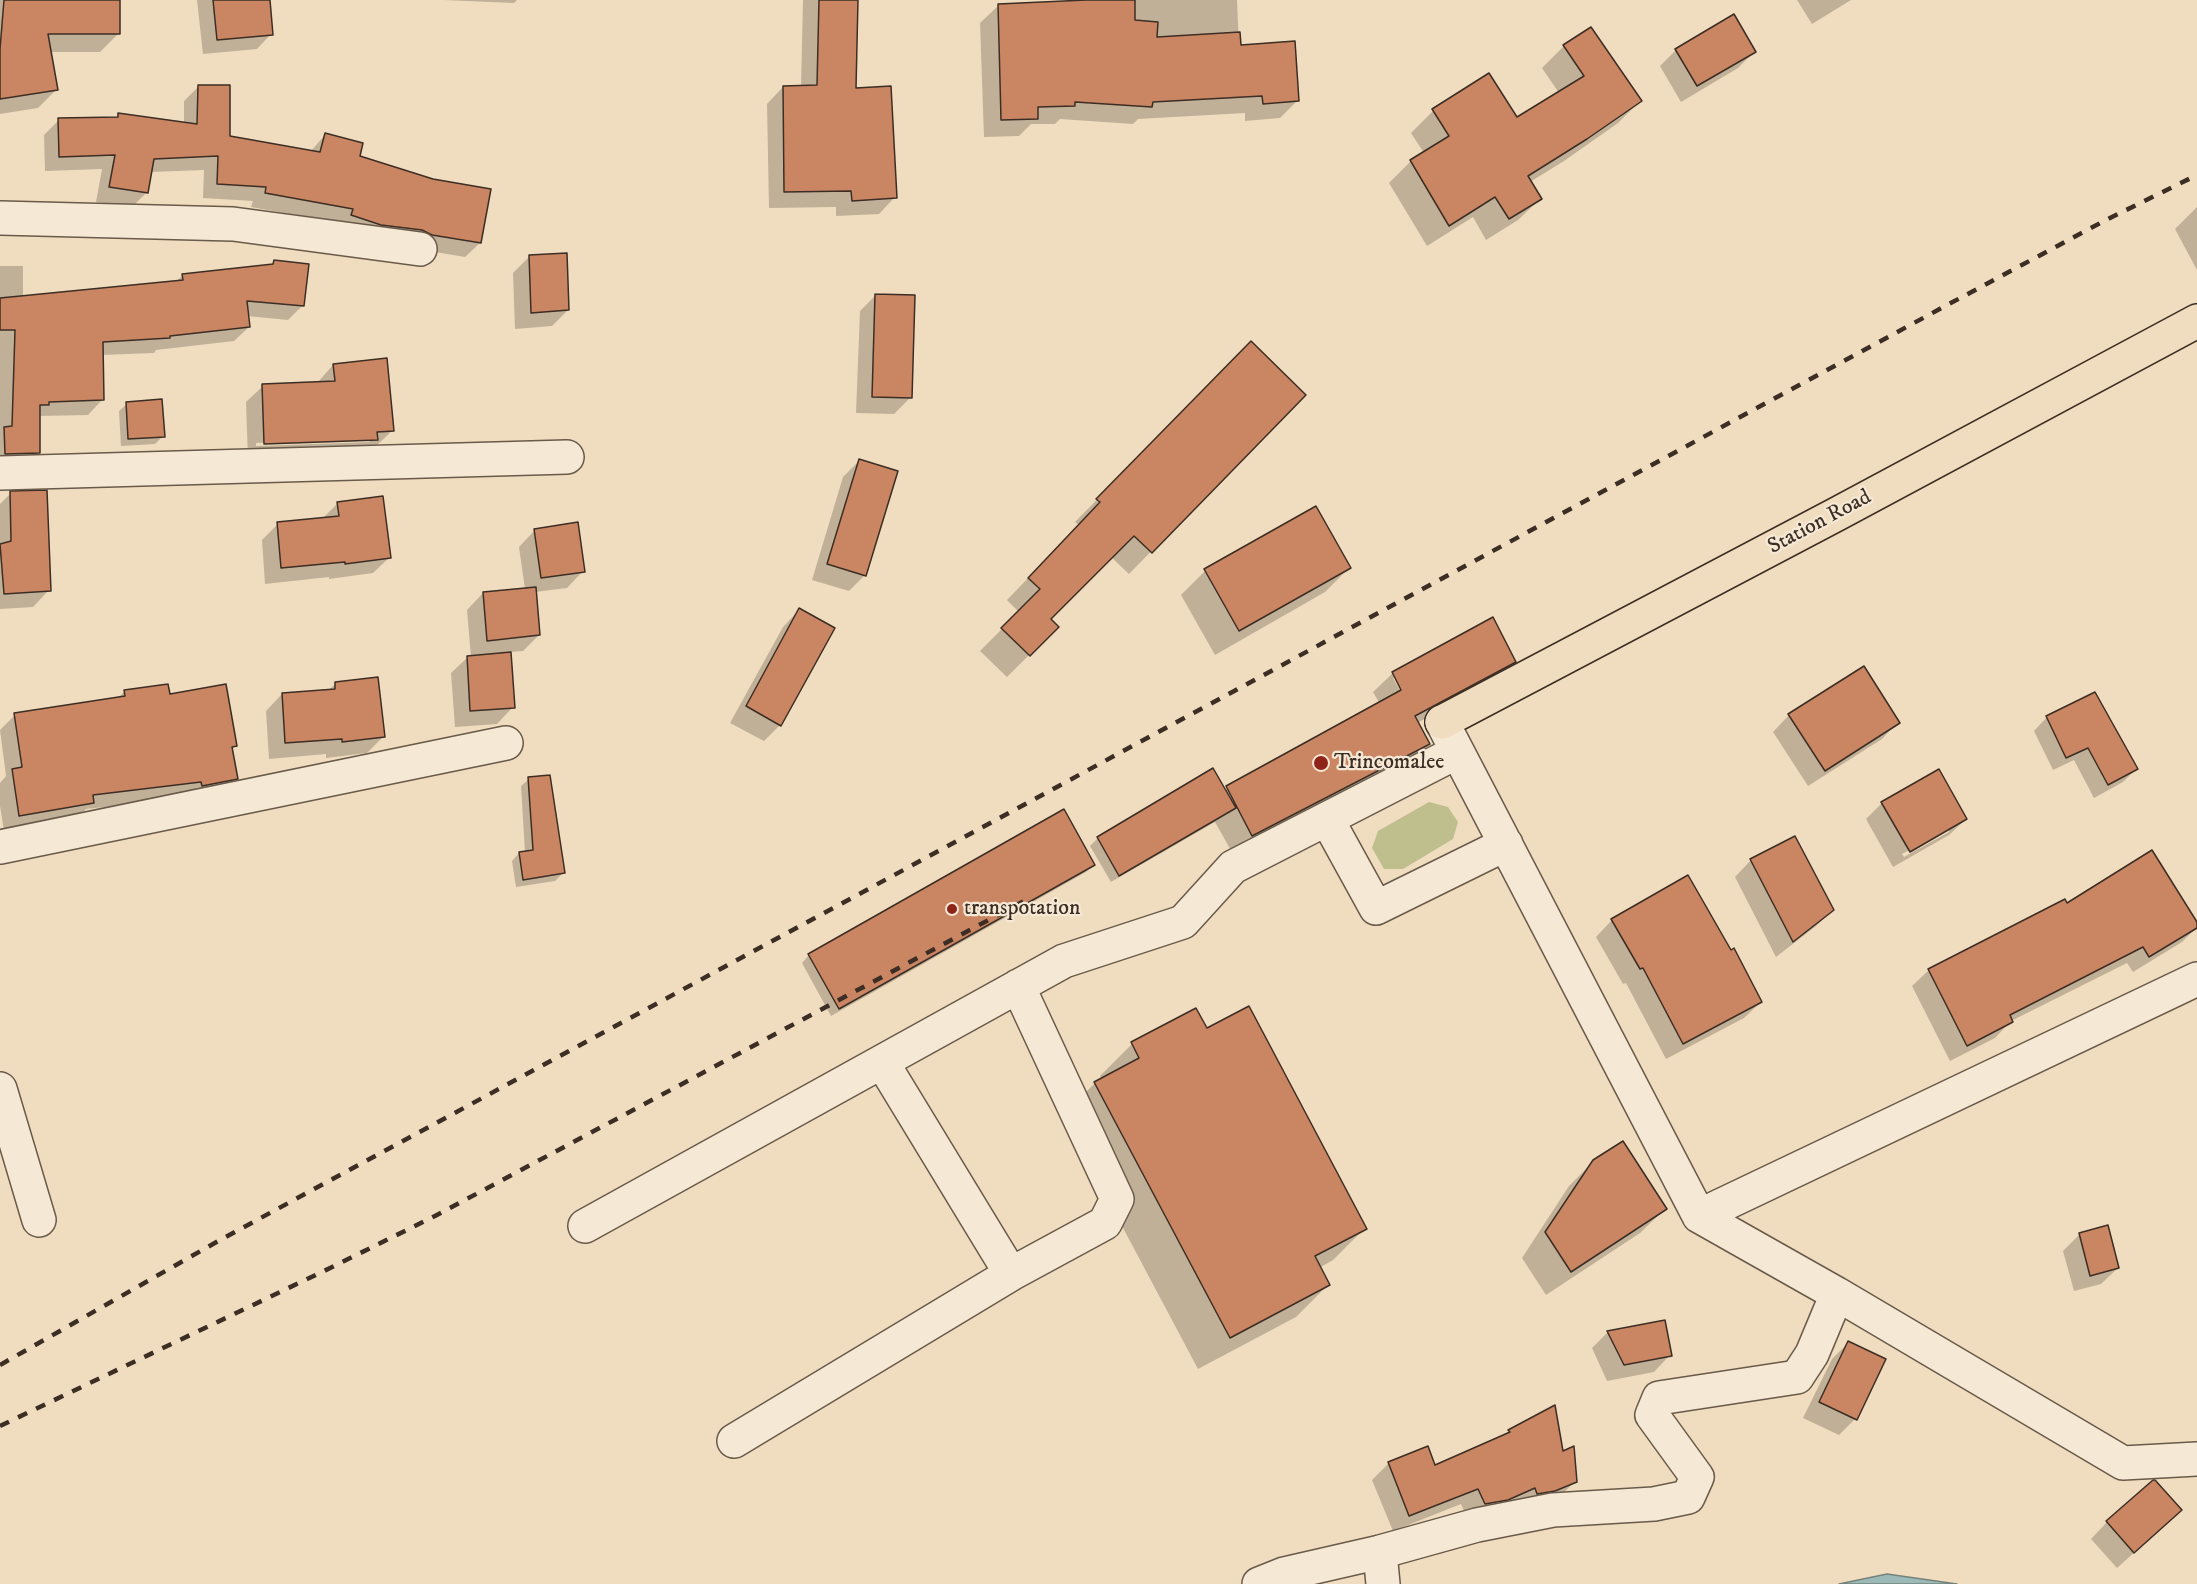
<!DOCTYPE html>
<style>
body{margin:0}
canvas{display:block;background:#f0dcbe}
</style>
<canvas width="2197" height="1584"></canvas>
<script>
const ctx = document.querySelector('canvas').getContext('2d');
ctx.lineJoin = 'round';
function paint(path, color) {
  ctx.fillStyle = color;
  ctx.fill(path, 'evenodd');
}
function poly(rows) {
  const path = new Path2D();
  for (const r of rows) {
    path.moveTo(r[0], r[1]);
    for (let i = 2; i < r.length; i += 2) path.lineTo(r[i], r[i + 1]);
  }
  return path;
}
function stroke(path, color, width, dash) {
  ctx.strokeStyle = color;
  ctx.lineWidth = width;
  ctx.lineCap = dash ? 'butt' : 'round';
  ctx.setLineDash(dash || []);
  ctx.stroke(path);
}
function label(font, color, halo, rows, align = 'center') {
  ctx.font = font + ' "IM FELL DW Pica",serif';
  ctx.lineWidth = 4.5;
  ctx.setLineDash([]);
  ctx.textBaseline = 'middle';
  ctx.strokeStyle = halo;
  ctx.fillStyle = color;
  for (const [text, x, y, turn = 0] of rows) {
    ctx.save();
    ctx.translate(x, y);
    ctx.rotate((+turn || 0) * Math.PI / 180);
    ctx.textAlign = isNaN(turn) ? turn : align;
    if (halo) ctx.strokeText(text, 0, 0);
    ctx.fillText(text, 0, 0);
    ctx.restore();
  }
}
paint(poly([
 [1429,802,1448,807,1458,822,1453,839,1403,869,1384,869,1372,848,1378,831]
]), '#bfbf8e');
const water = poly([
 [1887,1574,1957,1584,1839,1584,1887,1574]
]);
paint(water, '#9bbab7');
stroke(water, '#75827c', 1.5);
paint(poly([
 [0,0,119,0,119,33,100,52,50,52,57,89,38,108,0,114],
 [197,0,268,0,271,34,257,49,203,54],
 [443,0,517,0,514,3],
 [803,0,857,0,854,90,895,197,879,214,836,216,836,207,769,208,767,104,783,87,801,87],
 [1069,0,1237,0,1239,46,1298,100,1280,118,1245,121,1245,113,1138,119,1133,124,1060,119,1055,124,1031,124,1019,136,984,137,980,23,998,6,1068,3],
 [1797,0,1851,0,1812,24],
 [1564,46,1640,101,1618,123,1564,161,1530,182,1540,199,1518,220,1486,240,1473,217,1427,246,1389,183,1411,161,1424,153,1411,133,1433,111,1488,75,1516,119,1559,93,1542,68],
 [1676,50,1754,52,1738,68,1681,102,1660,66],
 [199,86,228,137,310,152,325,135,480,243,465,257,417,249,339,223,251,207,253,201,203,198,204,170,150,172,146,193,132,207,96,202,102,169,45,171,44,135,59,120,115,118,118,115,184,124,184,101],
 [2197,207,2197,270,2175,229],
 [530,256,568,310,552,326,515,329,513,273],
 [274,262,303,305,288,320,247,316,249,327,234,341,156,350,154,353,101,355,102,400,88,415,38,416,39,452,24,467,0,468,0,266,23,266,23,297,175,283,183,275,271,265],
 [876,295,910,398,894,414,856,413,860,311],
 [1251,343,1304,395,1129,574,1111,557,1049,619,1057,627,1007,677,980,651,1019,612,1007,600,1079,525,1075,522],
 [333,365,393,430,376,446,248,460,246,402,263,386,317,383],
 [373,438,369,442,256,446,256,443],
 [127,404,163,436,155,444,121,446,119,411],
 [859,461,865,575,849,591,812,580,843,477],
 [11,493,49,590,33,607,0,609,0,504],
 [338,503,390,557,373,573,329,579,329,577,265,584,262,540,278,524,322,519],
 [535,530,583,571,567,588,535,592,539,635,523,651,510,652,513,707,497,724,455,727,451,673,468,657,471,657,467,610,483,593,525,589,519,547],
 [1349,568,1325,592,1215,655,1181,595,1205,571],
 [799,610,780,725,764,741,730,723,783,627],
 [1492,620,1514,662,1495,681,1417,723,1429,744,1410,763,1233,854,1215,822,1111,882,1090,846,1098,838,1224,790,1380,704,1373,692,1393,673],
 [1393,678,1396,678,1406,696,1404,697],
 [335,684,384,736,367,753,326,758,326,754,269,759,266,711,282,694,328,691],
 [124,692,169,696,236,746,231,750,236,778,221,794,86,809,77,818,4,831,0,806,0,783,6,776,0,730,15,715,117,699],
 [1789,715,1898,722,1882,739,1808,786,1773,732],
 [2047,717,2136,769,2123,782,2094,798,2074,760,2053,770,2034,731],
 [529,779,563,873,555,881,516,887,512,861,519,853,525,852,521,786],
 [1882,803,1966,819,1949,835,1893,867,1866,819],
 [1949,828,1949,832,1904,857,1902,854],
 [1751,860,1832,910,1816,926,1776,957,1735,877],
 [1093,865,1086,872,831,1016,802,963,809,955],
 [2067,905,2197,925,2197,927,2182,942,2133,972,2127,963,2011,1021,1995,1038,1950,1061,1912,986,1929,970],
 [1612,920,1761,1002,1744,1018,1666,1059,1626,983,1623,984,1596,937],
 [1195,1010,1206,1030,1365,1228,1333,1260,1319,1268,1328,1285,1296,1317,1198,1369,1063,1115,1095,1083,1102,1079,1100,1076,1132,1044],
 [1594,1161,1665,1209,1640,1233,1546,1295,1522,1258,1569,1186],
 [2080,1234,2118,1268,2101,1284,2074,1291,2063,1251],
 [1608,1332,1670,1355,1654,1372,1607,1381,1592,1348],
 [1848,1343,1855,1419,1839,1435,1803,1418,1832,1359],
 [1509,1431,1561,1453,1575,1481,1559,1498,1468,1520,1461,1504,1393,1531,1372,1480,1389,1463,1434,1467,1504,1436],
 [2107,1522,2164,1526,2117,1568,2091,1539]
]), '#0003');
const building = poly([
 [4,0,120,0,120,34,48,34,58,90,0,99,0,49,4,0],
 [213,0,270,0,273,35,217,40,213,0],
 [819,0,858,0,856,88,891,86,897,198,852,201,851,191,784,192,783,86,817,85,819,0],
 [1086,0,1135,0,1135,20,1158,22,1157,37,1240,32,1241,45,1295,41,1299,101,1263,104,1262,96,1153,102,1152,107,1075,102,1075,106,1038,107,1038,119,1001,120,998,4,1086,0],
 [1734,14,1756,52,1697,86,1675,49,1734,14],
 [1591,27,1642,101,1587,139,1528,176,1542,199,1509,219,1495,197,1449,226,1410,160,1449,136,1432,109,1489,73,1517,117,1584,76,1563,45,1591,27],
 [198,85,230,85,230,136,320,152,325,133,363,143,360,156,433,179,491,189,481,243,432,235,422,230,381,225,351,215,353,209,265,193,266,187,217,184,218,156,154,159,148,193,109,187,115,155,59,157,58,118,118,117,118,113,197,124,198,85],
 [567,253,569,310,531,313,529,255,567,253],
 [274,260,309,264,304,306,247,301,250,327,170,336,170,338,103,342,104,400,49,402,49,405,40,405,40,453,5,454,4,427,12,426,15,330,0,330,0,298,183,280,182,274,273,264,274,260],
 [875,294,915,295,912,398,872,397,875,294],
 [1251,341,1306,395,1152,553,1134,536,1051,619,1059,627,1030,656,1001,628,1040,589,1028,578,1100,502,1096,499,1251,341],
 [387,358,394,431,377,432,378,440,264,444,262,384,335,381,333,364,387,358],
 [162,399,165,437,128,439,126,402,162,399],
 [859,459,898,471,866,576,827,564,859,459],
 [47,490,51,591,4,594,0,544,11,541,10,491,47,490],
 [383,496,391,558,345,564,345,562,281,568,277,522,339,516,337,502,383,496],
 [1316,506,1351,568,1239,631,1204,569,1316,506],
 [578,522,585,572,541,578,534,529,578,522],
 [536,587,540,635,487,641,483,592,536,587],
 [799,608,835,628,781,726,746,706,799,608],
 [1493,617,1516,662,1415,716,1430,744,1252,836,1226,786,1401,690,1392,672,1493,617],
 [511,652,515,708,470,711,467,656,511,652],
 [1864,666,1900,723,1825,771,1788,714,1864,666],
 [378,677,385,737,342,742,342,739,285,743,282,693,335,689,335,682,378,677],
 [168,684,170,694,226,684,237,746,232,747,238,779,202,786,201,782,93,795,94,803,19,816,12,769,22,767,14,713,125,696,124,690,168,684],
 [2095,692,2138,769,2108,785,2088,748,2066,758,2046,716,2095,692],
 [1213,768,1236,808,1119,876,1097,837,1213,768],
 [1939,769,1967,819,1910,852,1881,802,1939,769],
 [550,775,565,873,523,880,519,852,533,850,528,777,550,775],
 [1064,809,1095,865,839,1009,808,954,1064,809],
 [1795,836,1834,910,1793,942,1750,859,1795,836],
 [2152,850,2197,922,2197,928,2149,957,2143,947,2010,1015,2013,1022,1967,1046,1928,969,2065,899,2067,903,2152,850],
 [1688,875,1731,950,1734,948,1762,1002,1683,1044,1643,968,1640,969,1611,919,1688,875],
 [1249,1006,1367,1229,1315,1256,1330,1285,1230,1338,1094,1082,1139,1058,1131,1042,1196,1008,1207,1028,1249,1006],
 [1623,1141,1667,1209,1571,1272,1545,1232,1593,1160,1623,1141],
 [2108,1225,2119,1268,2090,1276,2079,1233,2108,1225],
 [1665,1320,1672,1356,1624,1365,1607,1331,1665,1320],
 [1848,1341,1886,1359,1857,1420,1819,1402,1848,1341],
 [1555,1405,1563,1451,1574,1446,1577,1482,1555,1491,1537,1494,1535,1488,1508,1500,1485,1504,1478,1489,1409,1516,1388,1462,1428,1446,1435,1465,1510,1432,1508,1430,1555,1405],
 [2153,1480,2155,1480,2182,1510,2134,1553,2106,1521,2153,1480]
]);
paint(building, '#ca8563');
stroke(building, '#3c2e24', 1.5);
const minor = poly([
 [0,218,233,224,420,249],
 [0,473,567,457],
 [1442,722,1699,1216,2197,979],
 [1327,819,1376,908,1506,844],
 [0,847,506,743],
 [882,1062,1011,1274],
 [0,1089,39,1220],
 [585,1226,1064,961,1183,922,1233,867,1457,752],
 [1837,1294,2123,1463,2197,1459],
 [734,1441,1011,1274,1105,1223,1117,1199,1018,986],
 [1380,1552,1383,1584],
 [1259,1584,1284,1574,1380,1552,1477,1525,1553,1510,1654,1504,1688,1497,1697,1477,1652,1415,1659,1398,1797,1377,1812,1354,1837,1294,1699,1216]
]);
const major = poly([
 [1442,722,1837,514,2197,321]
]);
stroke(minor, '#695a4a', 36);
stroke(major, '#3c2e24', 36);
stroke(minor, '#f5e8d5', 33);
stroke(major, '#f0dcbe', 33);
stroke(poly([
 [0,1365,220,1240,1949,304,2106,220,2197,175],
 [0,1426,324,1271,435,1216,1026,900]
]), '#3c2e24', 4.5, [10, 10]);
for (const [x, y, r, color] of [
 [1321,763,8,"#8f2418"],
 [952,909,6,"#8f2418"]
]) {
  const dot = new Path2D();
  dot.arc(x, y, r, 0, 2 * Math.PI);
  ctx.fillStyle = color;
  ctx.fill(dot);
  stroke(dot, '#f5e8d5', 2);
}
label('22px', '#3c2e24', '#f5e8d5', [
 ["Station Road",1820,523,-28]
]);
label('22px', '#3c2e24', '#f5e8d5', [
 ["Trincomalee",1334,763],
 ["transpotation",964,909]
], 'left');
</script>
